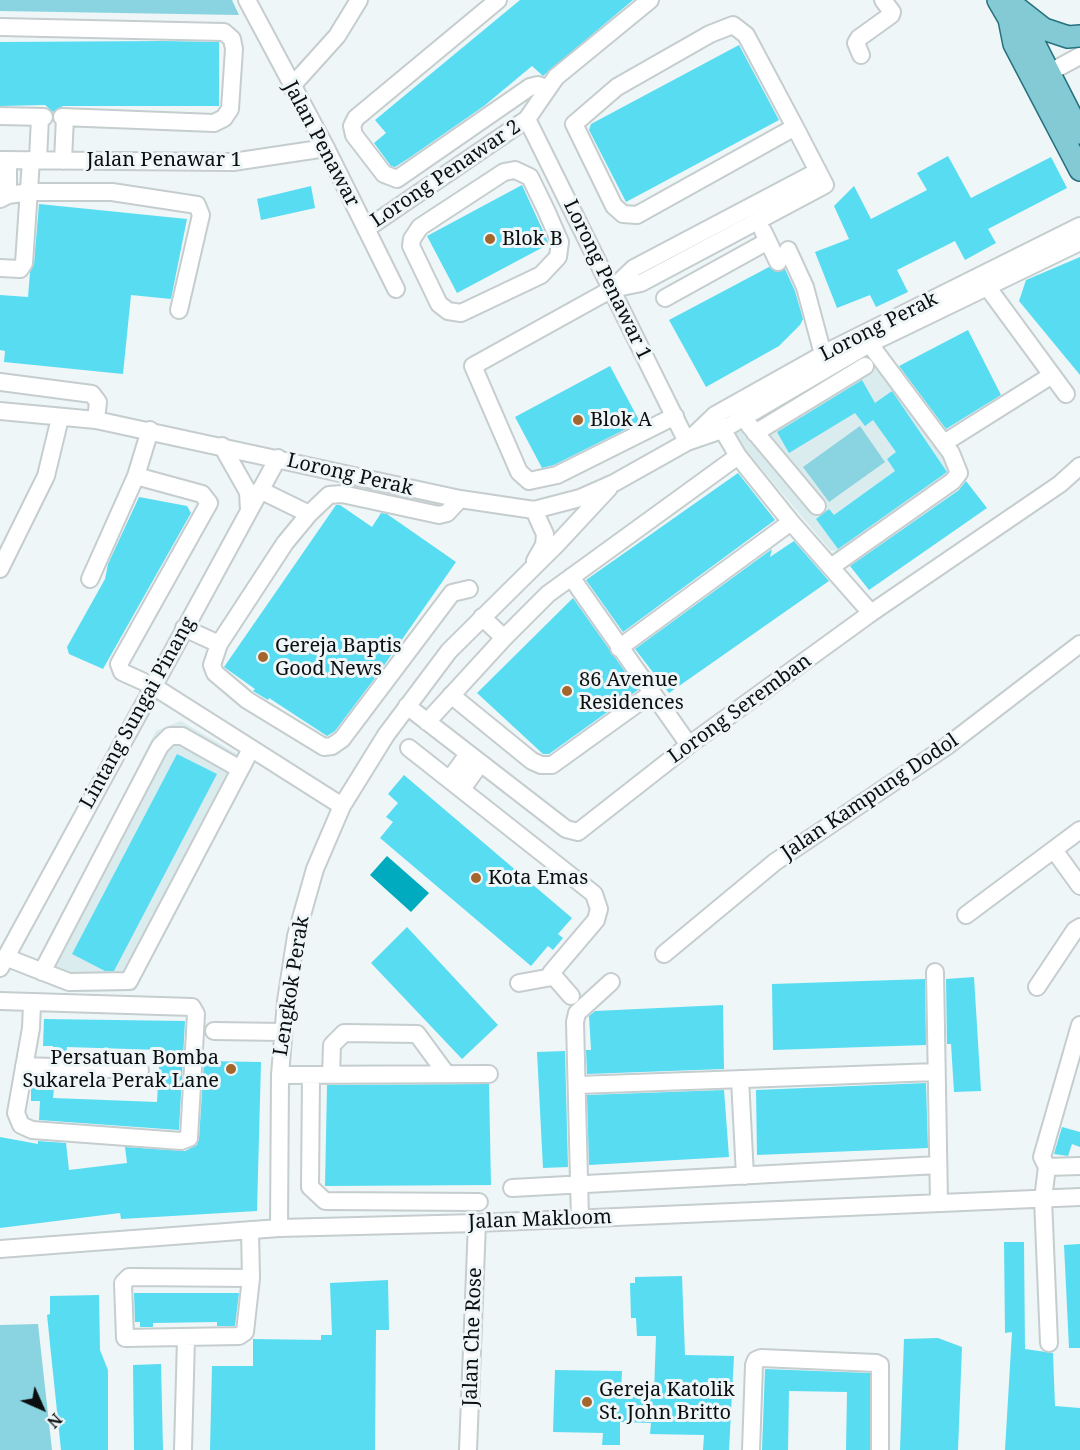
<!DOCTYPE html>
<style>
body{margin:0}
#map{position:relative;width:1080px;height:1450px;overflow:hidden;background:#eef6f7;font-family:"Noto Serif",serif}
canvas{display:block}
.north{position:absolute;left:12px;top:1378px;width:60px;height:60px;-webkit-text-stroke:4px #eef6f7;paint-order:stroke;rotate:135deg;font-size:16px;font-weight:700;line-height:24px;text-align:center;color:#0c0f10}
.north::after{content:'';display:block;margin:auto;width:21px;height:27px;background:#0c0f10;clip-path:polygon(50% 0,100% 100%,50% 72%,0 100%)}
</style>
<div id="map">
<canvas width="1080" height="1450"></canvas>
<div class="north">N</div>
</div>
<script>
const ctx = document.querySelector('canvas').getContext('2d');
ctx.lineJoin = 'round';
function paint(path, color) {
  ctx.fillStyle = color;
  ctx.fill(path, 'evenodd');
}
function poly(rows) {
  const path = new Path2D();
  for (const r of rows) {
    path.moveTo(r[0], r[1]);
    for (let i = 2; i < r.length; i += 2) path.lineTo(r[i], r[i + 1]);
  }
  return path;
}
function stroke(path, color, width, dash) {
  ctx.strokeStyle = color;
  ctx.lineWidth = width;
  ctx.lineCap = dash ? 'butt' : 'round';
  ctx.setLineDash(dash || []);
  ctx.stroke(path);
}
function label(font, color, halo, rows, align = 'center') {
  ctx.font = font + ' "Noto Serif",serif';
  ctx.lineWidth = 6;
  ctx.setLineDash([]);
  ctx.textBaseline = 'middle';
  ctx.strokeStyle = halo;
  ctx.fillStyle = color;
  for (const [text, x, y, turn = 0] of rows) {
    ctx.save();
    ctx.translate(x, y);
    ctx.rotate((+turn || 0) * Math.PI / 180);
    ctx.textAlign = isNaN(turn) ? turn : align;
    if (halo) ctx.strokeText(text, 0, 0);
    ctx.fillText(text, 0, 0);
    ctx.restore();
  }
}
paint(poly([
 [866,356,892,384,951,467,949,475,841,553,830,550,732,434],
 [181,721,254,764,135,991,71,992,31,978,156,731]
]), '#daecee');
paint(poly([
 [0,0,232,0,239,15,0,11],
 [860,426,885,462,829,502,803,467],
 [38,1324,52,1450,0,1450,0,1325]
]), '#8ad4e1');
paint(poly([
 [387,856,429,893,411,912,370,875]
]), '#00abc0');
paint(poly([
 [520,0,633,0,543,76,532,66,484,106,409,158,395,167,391,166,374,143,386,133,375,120],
 [164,41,219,42,219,106,63,106,53,112,45,105,0,106,0,42],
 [739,45,779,120,626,202,589,130,591,124],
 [948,156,971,198,1051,157,1067,188,988,229,996,243,965,260,955,241,897,270,908,292,876,307,870,295,837,308,815,252,849,239,834,206,854,186,871,219,927,190,917,173],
 [522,185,549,244,457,293,427,236],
 [311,186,315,208,261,220,257,199],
 [39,204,187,219,171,299,131,295,123,374,4,362,5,351,0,350,0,295,28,297,30,272,34,264],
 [1080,257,1080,375,1019,301,1026,280],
 [769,267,777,272,785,269,795,291,803,319,800,325,779,346,706,387,669,320],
 [968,330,1001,395,946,429,899,366],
 [610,366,640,422,554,465,542,468,515,417],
 [862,380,875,403,892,391,947,472,838,549,816,519,829,509,834,515,895,471,887,459,896,452,873,420,865,426,855,413,789,453,777,432],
 [738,473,775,520,623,632,586,580],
 [966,481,987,508,869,590,850,566,959,490],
 [139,497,187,506,191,513,103,669,69,654,67,647,105,579,108,564],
 [336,505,340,505,372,527,381,513,387,514,456,562,378,674,335,731,327,736,269,698,268,700,253,691,255,689,224,667],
 [794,541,829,581,669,693,635,649,772,549,770,557],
 [573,598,638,690,549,754,543,754,477,693],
 [177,754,217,774,114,971,105,971,72,954],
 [404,775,572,918,558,934,563,938,553,950,548,946,531,966,380,838,393,822,386,817,398,803,388,794],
 [407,927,498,1025,462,1059,371,963],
 [974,977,981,1091,954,1092,951,1044,947,1044,946,979],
 [925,979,926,1045,773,1050,772,984],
 [723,1005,724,1069,587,1074,586,1050,591,1050,589,1016,595,1011],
 [44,1019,185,1021,179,1130,39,1120,40,1101,31,1101,31,1087,54,1088,53,1098,157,1102,160,1050,67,1047,66,1054,52,1053,53,1046,43,1046],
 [565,1051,568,1167,543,1168,537,1052],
 [204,1061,261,1062,257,1211,121,1219,120,1213,0,1228,0,1137,38,1144,38,1141,66,1143,69,1170,127,1163,125,1147,185,1151,197,1145,199,1139],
 [926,1083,928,1148,757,1155,756,1090],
 [489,1084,491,1185,325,1186,327,1085],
 [724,1090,729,1157,589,1165,587,1095],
 [1062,1127,1080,1132,1080,1147,1072,1144,1068,1156,1054,1154],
 [1004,1242,1024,1242,1025,1349,1053,1353,1055,1406,1080,1408,1080,1450,1005,1450,1012,1332,1005,1333],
 [1080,1244,1080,1348,1069,1348,1064,1245],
 [682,1276,685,1355,734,1356,729,1450,703,1450,704,1435,650,1434,651,1423,620,1422,620,1445,602,1445,603,1433,553,1432,555,1370,622,1371,621,1391,654,1393,656,1336,637,1336,636,1318,631,1318,630,1283,635,1283,635,1277],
 [388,1280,389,1330,376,1330,375,1450,210,1450,212,1366,253,1366,253,1339,321,1340,321,1335,332,1335,330,1283],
 [134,1293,239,1293,235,1326,217,1326,217,1322,153,1323,153,1327,140,1327,140,1322,135,1322],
 [99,1295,100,1350,108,1370,108,1450,61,1450,47,1315,50,1314,50,1296],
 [938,1338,962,1347,958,1450,900,1450,904,1339],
 [161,1364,163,1450,134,1450,133,1365],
 [765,1369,870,1373,870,1450,846,1450,847,1392,789,1391,788,1450,762,1450]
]), '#58dcf2');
const minor = poly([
 [247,0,326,148,396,289],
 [498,0,356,118,352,126,354,135,384,174,397,179,530,87,538,85,546,88],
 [0,27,224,32,232,39,234,49,230,109,224,118,214,123,62,117],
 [861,55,856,43,859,38,891,15,892,12,883,0],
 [1039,78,1080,56],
 [291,87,337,36,359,0],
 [0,116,44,117],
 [527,119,687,442],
 [0,160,233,162,326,148],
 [38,160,40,117],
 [63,161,65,117],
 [515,170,530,177,546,210,560,242,558,257,541,275,461,313,448,311,439,304,411,246,412,239,420,227,504,172,515,170],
 [8,195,8,160],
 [0,199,8,195,30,192,112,192,197,205,201,215,179,310],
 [366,229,527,119,556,77,650,0],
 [763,231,778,262],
 [788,250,805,287,821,347],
 [0,268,20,269,24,263,31,160],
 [980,277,1066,394],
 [612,289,641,283,825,185,795,127,746,35,733,25,710,34,617,87,574,124,614,206,623,214,637,215,795,127],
 [665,298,768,241],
 [0,382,92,394,98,402,96,420],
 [0,411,96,420,460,499,534,510,580,498,614,483,687,442,722,430,869,344,1080,242],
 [675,416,557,475,529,481,519,472,473,366,612,289,634,268,818,171],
 [718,422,738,456,791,522,871,613],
 [749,425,817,506],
 [755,433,865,366],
 [692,437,715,415,831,350,1080,226],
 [944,443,1052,375],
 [222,446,248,492,249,510],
 [136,476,202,494,209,503,119,664,122,672,153,686,342,806],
 [260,490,309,514],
 [534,510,545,534,544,545,535,561],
 [831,567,953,481,959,473,951,453,863,335],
 [0,569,46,476,60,418],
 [571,577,689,745],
 [90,579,136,476,150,430],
 [482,617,504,638],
 [184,628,219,644,285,543,309,514,329,495,342,494,439,515,447,513,460,499],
 [219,644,212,665,215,673,247,700,324,747,332,746,342,739,452,593,469,589],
 [619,648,791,522],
 [451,695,532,761,541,765,552,765,652,693],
 [407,706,566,829,578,832,689,745,871,613,1060,484,1080,466],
 [427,722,504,638,548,594,738,456],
 [409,748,594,894,599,909,596,920,551,973,571,996],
 [450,779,468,754],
 [462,789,480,764],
 [1054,850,1080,886],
 [966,915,1080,830],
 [664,954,775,862,947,746,1080,644],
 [5,957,69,982,129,981,251,749],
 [0,968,278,458],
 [42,972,160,746,170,736,182,736,240,769],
 [935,972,939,1203],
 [519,983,552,977],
 [1037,987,1075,930,1080,927],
 [0,1001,192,1007,196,1014,189,1138,181,1141,32,1130,21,1125,16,1113,31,1028,32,1004],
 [214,1031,283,1032],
 [24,1066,140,1070],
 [280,1075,489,1074],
 [331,1075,332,1045,344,1033,417,1034,445,1072],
 [311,1076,310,1187,325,1201,479,1202],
 [740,1079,745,1176],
 [578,1085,936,1072],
 [1047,1167,1080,1166],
 [512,1188,938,1165],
 [580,1219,575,1022,577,1013,611,982],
 [279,1228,280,1075,286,1001,296,936,315,869,342,806,386,735,449,651,557,544,609,488],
 [250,1230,251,1278],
 [0,1249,279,1228,477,1223,1080,1197],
 [129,1277,251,1278,245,1332,239,1336,125,1338,123,1283,129,1277],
 [1049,1343,1043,1199,1047,1167,1042,1157,1080,1025],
 [183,1450,186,1338],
 [468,1450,477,1223],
 [751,1450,754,1365,756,1360,761,1358,876,1363,880,1365,880,1450]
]);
const major = poly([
 [998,0,1009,19,1014,44,1080,170],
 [1007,0,1044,29,1068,37,1080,36],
 [1009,19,1030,35,1080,133]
]);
stroke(minor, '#c5cdce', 20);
stroke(major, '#25717e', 24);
stroke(minor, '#fff', 16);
stroke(major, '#84cad5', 21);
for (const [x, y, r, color] of [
 [490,239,6,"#a5662d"],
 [578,420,6,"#a5662d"],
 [263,657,6,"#a5662d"],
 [567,691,6,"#a5662d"],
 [476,878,6,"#a5662d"],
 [231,1069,6,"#a5662d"],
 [587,1402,6,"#a5662d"]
]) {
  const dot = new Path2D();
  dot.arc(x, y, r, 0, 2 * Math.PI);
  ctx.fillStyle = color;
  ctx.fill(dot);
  stroke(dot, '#eef6f7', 2);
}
label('20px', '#0c0f10', '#eef6f7', [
 ["Jalan Penawar",321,144,62],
 ["Jalan Penawar 1",164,160],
 ["Lorong Penawar 2",446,174,-34],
 ["Lorong Penawar 1",607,280,64],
 ["Lorong Perak",879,327,-27],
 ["Lorong Perak",350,475,13],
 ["Lorong Seremban",740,709,-36],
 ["Lintang Sungai Pinang",138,713,-61],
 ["Jalan Kampung Dodol",870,797,-34],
 ["Lengkok Perak",292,986,-81],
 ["Jalan Makloom",540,1220,-2],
 ["Jalan Che Rose",473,1337,-88]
]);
label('20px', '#0c0f10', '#eef6f7', [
 ["Blok B",502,239],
 ["Blok A",590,420],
 ["Gereja Baptis",275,646],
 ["Good News",275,669],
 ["86 Avenue",579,680],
 ["Residences",579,703],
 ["Kota Emas",488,878],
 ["Persatuan Bomba",219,1058,"right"],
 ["Sukarela Perak Lane",219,1081,"right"],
 ["Gereja Katolik",599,1390],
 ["St. John Britto",599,1413]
], 'left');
</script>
